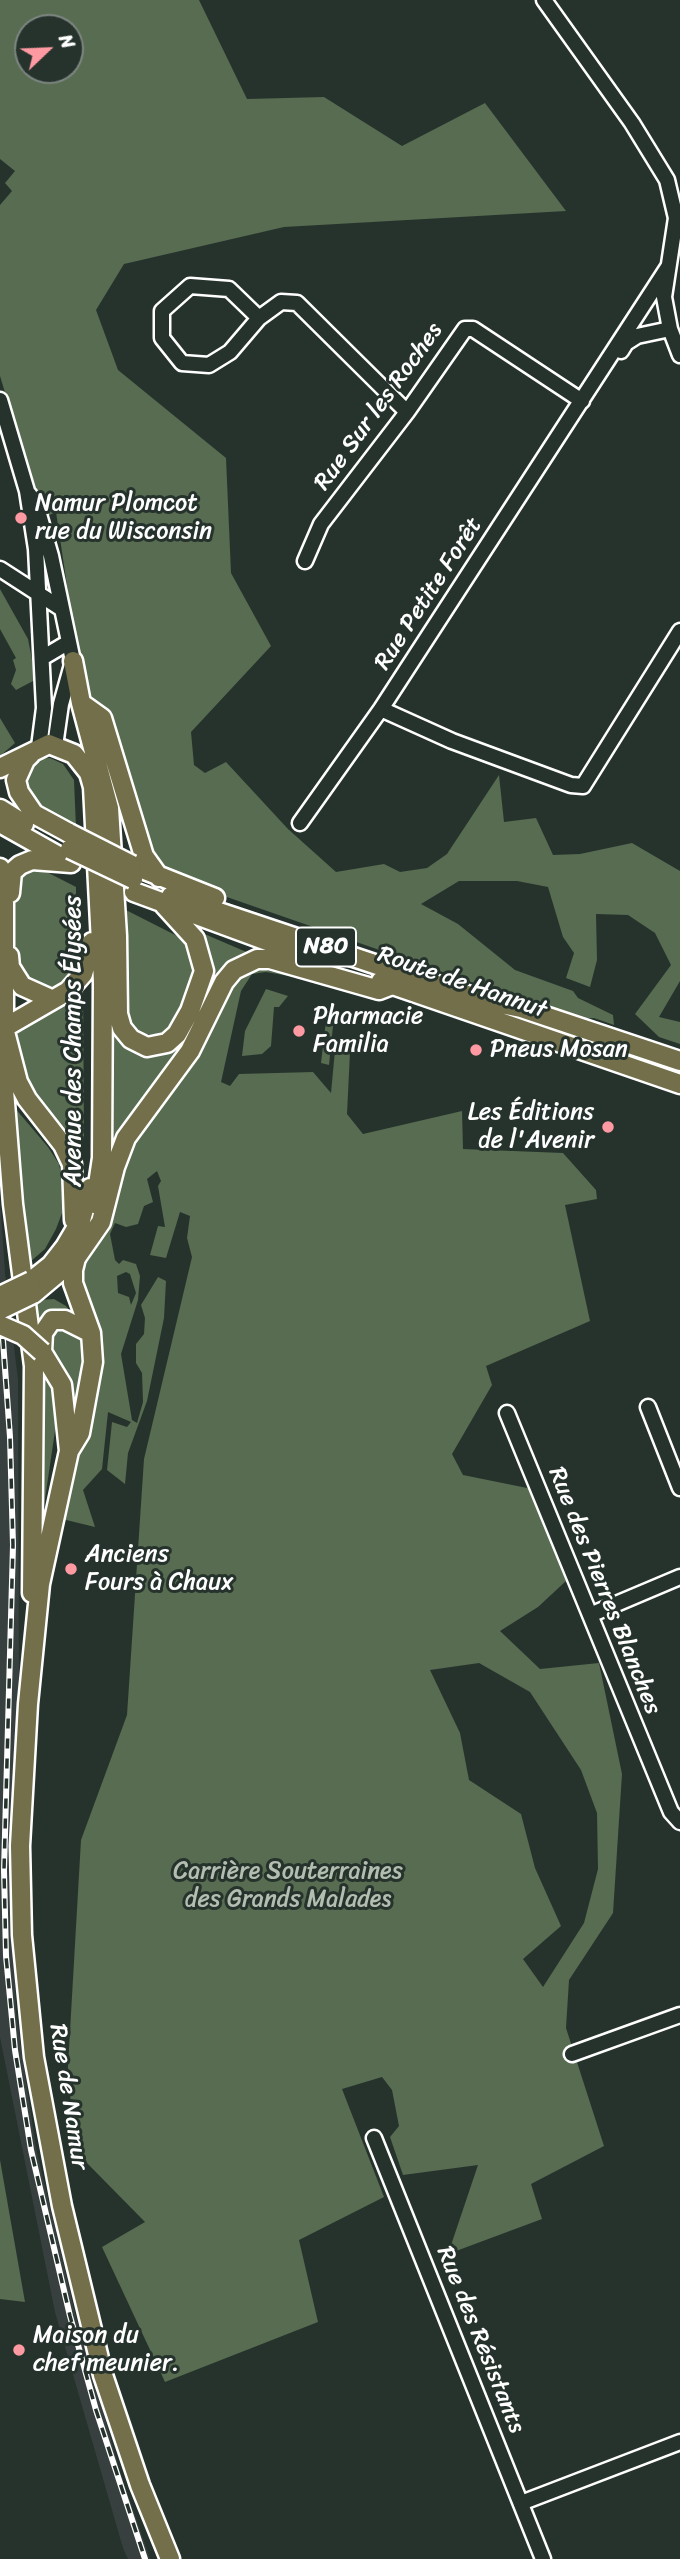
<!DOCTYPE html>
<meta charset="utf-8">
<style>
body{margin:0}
#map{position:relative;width:680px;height:2559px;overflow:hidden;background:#26332d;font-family:Sriracha,sans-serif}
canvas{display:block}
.north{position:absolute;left:14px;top:14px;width:70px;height:70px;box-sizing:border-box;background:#26332d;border:2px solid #7d8581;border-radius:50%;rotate:67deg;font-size:19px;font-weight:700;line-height:28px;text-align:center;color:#fff}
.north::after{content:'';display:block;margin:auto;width:24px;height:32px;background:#ff9aa2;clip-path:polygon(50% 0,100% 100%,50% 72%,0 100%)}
</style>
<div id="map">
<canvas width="680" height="2559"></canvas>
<div class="north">N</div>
</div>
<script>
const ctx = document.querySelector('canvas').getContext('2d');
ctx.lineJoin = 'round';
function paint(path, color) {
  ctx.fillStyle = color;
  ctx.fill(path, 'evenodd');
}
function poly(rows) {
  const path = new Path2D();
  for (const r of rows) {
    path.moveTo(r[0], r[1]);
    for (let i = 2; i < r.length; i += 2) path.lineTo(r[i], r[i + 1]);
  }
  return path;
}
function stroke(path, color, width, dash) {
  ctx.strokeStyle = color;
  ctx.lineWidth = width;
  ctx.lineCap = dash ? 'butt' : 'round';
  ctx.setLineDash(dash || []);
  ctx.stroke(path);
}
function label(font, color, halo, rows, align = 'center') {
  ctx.font = font + ' Sriracha,sans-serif';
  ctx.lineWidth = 6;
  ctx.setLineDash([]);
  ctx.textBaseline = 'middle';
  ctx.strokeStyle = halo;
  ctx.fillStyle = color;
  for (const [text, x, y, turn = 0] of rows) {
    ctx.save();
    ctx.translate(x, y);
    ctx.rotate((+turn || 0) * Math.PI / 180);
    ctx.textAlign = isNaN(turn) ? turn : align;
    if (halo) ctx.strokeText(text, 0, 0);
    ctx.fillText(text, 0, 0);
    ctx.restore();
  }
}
paint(poly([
 [0,1198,5,1273,18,1380,19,1689,11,1826,16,2013,36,2148,75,2313,120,2472,150,2559,128,2559,123,2548,55,2312,0,2037]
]), '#38403f');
paint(poly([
 [0,0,199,0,247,99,324,97,402,146,485,103,566,211,284,227,124,264,96,310,118,370,226,458,231,573,271,646,191,732,194,765,205,773,226,762,288,829,336,872,384,864,400,872,427,868,447,854,499,775,504,822,536,818,553,855,580,854,632,843,680,871,680,981,659,1017,680,1022,680,1044,659,1037,635,1014,671,965,655,933,628,915,596,914,597,960,590,987,566,978,574,953,563,937,548,887,517,881,459,881,421,904,458,924,515,970,573,991,578,998,613,1015,614,1025,594,1018,578,1019,175,879,147,852,83,692,56,512,43,518,0,376,0,205,12,191,5,183,15,171,0,159],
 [28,28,70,28,70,70,28,70],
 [0,589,28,639,34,670,33,681,16,690,11,684,16,670,13,660,16,658,0,629],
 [0,718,15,743,0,756],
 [50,758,63,764,74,780,76,828,32,803,23,788,24,770,37,759],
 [27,869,41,869,76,887,76,965,68,980,44,991,21,980,13,963,11,889,15,876],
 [122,908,185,940,192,950,195,963,190,986,178,1017,162,1035,137,1034,123,1015],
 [193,929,251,954,180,1055,140,1102,116,1139,109,1161,106,1023,112,1024,122,1042,152,1054,165,1052,202,997],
 [260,969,301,978,266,972,252,974,241,991,221,1082,230,1086,239,1074,313,1072,331,1093,335,1050,350,1052,347,1114,363,1134,462,1111,463,1149,563,1153,596,1190,597,1199,565,1205,590,1321,486,1366,492,1385,452,1454,463,1475,532,1489,566,1581,538,1607,500,1631,540,1669,599,1663,622,1774,613,1913,569,1980,566,2028,604,2146,531,2184,542,2219,448,2254,478,2165,403,2175,390,2137,399,2126,392,2090,382,2077,342,2089,384,2197,299,2240,318,2322,165,2382,102,2247,145,2222,84,2160,67,2083,81,1840,127,1715,144,1459,192,1257,187,1238,190,1216,180,1212,166,1258,150,1255,158,1226,165,1227,158,1186,161,1181,157,1171,147,1179,153,1202,144,1206,138,1224,126,1227,115,1223,110,1234,115,1260,119,1264,123,1260,136,1264,140,1276,138,1300,121,1354,132,1420,137,1423,143,1402,142,1373,136,1363,136,1344,144,1334,145,1318,141,1305,158,1277,166,1281,164,1318,147,1401,128,1453,125,1484,107,1470,112,1422,127,1427,131,1422,108,1412,102,1469,83,1490,95,1527,62,1519,100,1369,79,1280,84,1267,111,1225,126,1162,141,1131,184,1076,220,1016,231,986,240,976],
 [126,1272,130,1274,136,1293,131,1305,129,1297,118,1293,117,1276],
 [479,1663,530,1692,581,1770,597,1813,598,1869,584,1923,543,1987,523,1959,561,1926,535,1868,521,1814,469,1780,460,1733,430,1670],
 [83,986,84,1139,73,1156,37,1109,17,1055,15,1035,23,1025],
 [266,989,288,996,279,1007,274,1007,271,1046,262,1054,242,1056,245,1031],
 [328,1004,335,1006,329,1065,321,1063],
 [14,1107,48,1147,59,1164,62,1180,64,1208,56,1229,45,1249,23,1268],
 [54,1299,66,1306,75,1318,50,1313,39,1319,34,1317,33,1309,39,1300],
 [57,1326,80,1335,83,1370,73,1422,63,1372,50,1347,51,1330],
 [44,1372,52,1388,56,1424,39,1540,40,1375],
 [0,2160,25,2302,0,2299]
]), '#576c50');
const minor = poly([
 [544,0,632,123,667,180,676,218,664,297,670,329,680,355],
 [259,318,229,289,190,286,162,311,162,338,182,363,209,365,230,352,259,318,281,302,297,303,407,412],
 [621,351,626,343,637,336,670,329],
 [0,400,27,491,36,549,44,708,39,747],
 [29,494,36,504,51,556,73,661,61,704,55,746],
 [305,561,321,524,407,412,465,329,473,329,582,401],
 [0,569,62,609],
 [42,658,69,642],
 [381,709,452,741,571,785,583,786,680,631],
 [300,823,381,709,668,267],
 [648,1407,680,1488],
 [507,1413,671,1812,680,1822],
 [590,1615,680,1577],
 [572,2054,680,2015],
 [374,2138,543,2559],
 [521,2503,680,2442]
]);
const major = poly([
 [73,661,81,703,109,808,117,936,118,1014,122,1028,131,1039,147,1047,167,1043,177,1034,190,1011,204,971,195,939,164,905],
 [81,703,102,718,144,856,159,877],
 [31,754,25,760,16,780,19,792,34,814,69,833],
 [0,768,49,744,74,754,89,773,93,787,103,982,102,1158,95,1204],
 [0,809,24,824],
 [0,823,64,859],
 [132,865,215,898],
 [0,868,4,888,4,1028,18,1082,27,1099,63,1145,72,1164,74,1220],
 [134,892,308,956],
 [10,893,12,872,20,865,32,860,71,863],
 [171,896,485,1001,521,1008,680,1061],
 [9,956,10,967,22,986,51,999],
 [381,981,680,1084],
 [4,1028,2,1065,13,1204,34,1366,32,1593],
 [4,1028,68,991,83,974,92,942],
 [31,1281,51,1265,65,1247,81,1220,90,1188],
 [33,1294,77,1257],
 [69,1451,62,1385,42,1352,43,1333,52,1320,65,1320,91,1333],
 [170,2559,140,2485,103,2375,62,2206,34,2057,22,1935,20,1846,28,1704,40,1584,69,1451,80,1433,93,1362,91,1333,73,1283,73,1270,76,1258,101,1222,115,1167,126,1138,190,1051,224,982,234,970,257,959,270,959,379,990,392,985]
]);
stroke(minor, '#fff', 19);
stroke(major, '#fff', 23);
stroke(minor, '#26332d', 14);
stroke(major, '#726f4a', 18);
const rail = poly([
 [0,1299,10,1437,13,1545,4,1870,6,1956,15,2050,31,2150,70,2316,96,2410,145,2559]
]);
stroke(rail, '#fff', 6);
stroke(rail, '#26332d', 3.5, [10]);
const majorBridge = poly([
 [69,833,132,865],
 [70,849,133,879],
 [0,1296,31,1281],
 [0,1310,33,1294],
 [0,1325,23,1335,42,1352]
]);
stroke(majorBridge, '#fff', 23, []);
stroke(majorBridge, '#726f4a', 18);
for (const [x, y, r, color] of [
 [21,518,7,"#ff9aa2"],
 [299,1031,7,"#ff9aa2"],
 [476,1050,7,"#ff9aa2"],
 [608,1127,7,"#ff9aa2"],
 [71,1569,7,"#ff9aa2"],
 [19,2350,7,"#ff9aa2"]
]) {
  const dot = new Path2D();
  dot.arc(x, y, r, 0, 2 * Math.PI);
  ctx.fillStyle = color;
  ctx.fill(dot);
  stroke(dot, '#26332d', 2.5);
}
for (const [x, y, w] of [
 [326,947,60]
]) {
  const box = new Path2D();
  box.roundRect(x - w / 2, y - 19.5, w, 39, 5);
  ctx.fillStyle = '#26332d';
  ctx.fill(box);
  stroke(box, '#fff', 2);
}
label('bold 23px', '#fff', null, [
 ["N80",326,947]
]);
label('24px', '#fff', '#26332d', [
 ["Rue Sur les Roches",379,407,-54],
 ["Rue Petite Forêt",429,594,-57],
 ["Route de Hannut",462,983,19],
 ["Avenue des Champs Élysées",74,1041,-90],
 ["Rue des Pierres Blanches",604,1591,68],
 ["Rue de Namur",68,2097,81],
 ["Rue des Résistants",480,2340,68]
]);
label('24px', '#fff', '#26332d', [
 ["Namur Plomcot",35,504],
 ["rue du Wisconsin",35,532],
 ["Pharmacie",313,1017],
 ["Familia",313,1045],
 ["Pneus Mosan",490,1050],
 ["Les Éditions",594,1113,"right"],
 ["de l'Avenir",594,1141,"right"],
 ["Anciens",85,1555],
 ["Fours à Chaux",85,1583],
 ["Maison du",33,2336],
 ["chef meunier.",33,2364]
], 'left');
label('24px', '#b3bdb0', '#26332d', [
 ["Carrière Souterraines",288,1872],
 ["des Grands Malades",288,1900]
]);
</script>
